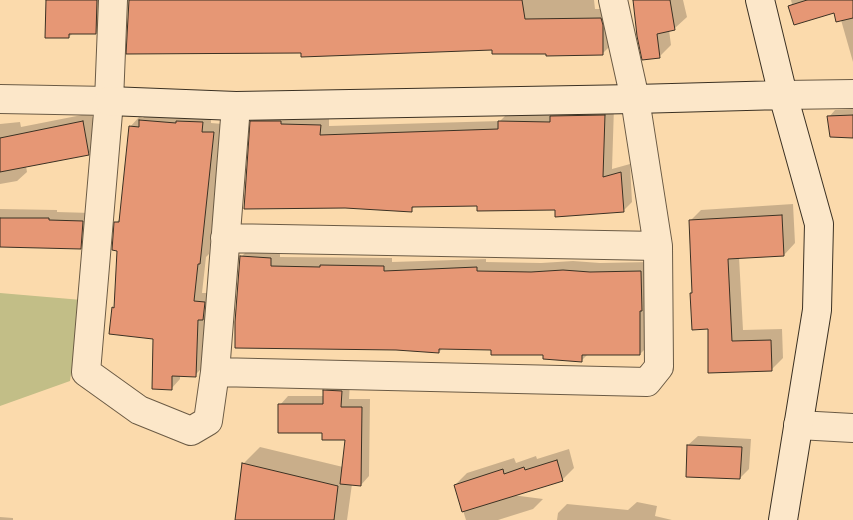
<!DOCTYPE html>
<style>
body{margin:0}
canvas{display:block;background:#fbdaac}
</style>
<canvas width="853" height="520"></canvas>
<script>
const ctx = document.querySelector('canvas').getContext('2d');
ctx.lineJoin = 'round';
function paint(path, color) {
  ctx.fillStyle = color;
  ctx.fill(path, 'evenodd');
}
function poly(rows) {
  const path = new Path2D();
  for (const r of rows) {
    path.moveTo(r[0], r[1]);
    for (let i = 2; i < r.length; i += 2) path.lineTo(r[i], r[i + 1]);
  }
  return path;
}
function stroke(path, color, width, dash) {
  ctx.strokeStyle = color;
  ctx.lineWidth = width;
  ctx.lineCap = dash ? 'butt' : 'round';
  ctx.setLineDash(dash || []);
  ctx.stroke(path);
}
paint(poly([
 [0,293,82,300,70,381,0,406]
]), '#c2be87');
paint(poly([
 [47,0,106,0,105,24,96,33,73,33,69,37],
 [130,0,594,0,595,9,610,9,611,45,602,54,493,49,215,54,215,52],
 [634,0,683,0,687,17,675,28,669,30,671,45,659,57],
 [791,0,853,0,853,62,841,20,834,11,789,6,792,4],
 [614,107,612,169,630,164,632,202,623,211,478,205,415,206,411,210,252,122,261,113,329,116,329,126,500,121,509,112],
 [853,109,853,137,829,117,835,110],
 [150,111,211,114,211,123,223,124,209,254,206,257,202,293,213,293,204,366,195,375,180,375,180,379,171,389,154,338,113,308,115,306,119,249,116,223,121,217,130,127,139,117,143,118],
 [92,113,97,145,88,154,26,166,27,172,17,181,0,184,0,124,20,122,21,127],
 [793,204,795,243,784,255,739,257,743,330,782,329,783,358,771,370,709,328,691,293,694,291,690,221,701,210],
 [0,209,57,210,57,212,92,213,89,239,80,248,0,247],
 [250,248,280,249,280,257,392,258,392,262,486,259,486,262,541,263,573,261,600,263,650,262,649,345,640,354,588,354,582,360,544,353,492,348,443,348,439,352,241,257],
 [333,382,350,382,349,399,370,399,369,476,361,485,352,484,347,520,237,520,244,463,260,447,343,467,346,439,323,431,280,405,288,396,324,396,325,391],
 [698,436,751,439,749,469,740,478,688,445],
 [569,449,574,468,563,479,512,495,543,499,533,509,498,520,466,520,455,485,467,473,514,458,516,463,536,456,537,459],
 [637,502,657,506,655,516,672,520,557,520,558,513,567,504,628,510],
 [0,517,13,518,13,520,0,520]
]), '#0003');
const building = poly([
 [46,0,97,0,96,34,69,34,69,38,45,38,46,0],
 [129,0,522,0,525,19,601,18,603,25,603,55,546,56,546,54,492,54,492,50,301,57,301,53,126,54,129,0],
 [633,0,670,0,675,30,657,34,660,58,642,60,637,36,633,0],
 [807,0,853,0,853,18,836,22,834,13,794,25,788,6,807,0],
 [605,115,603,177,621,172,624,212,555,217,555,210,477,211,477,206,412,207,412,212,345,208,244,209,250,121,281,121,281,124,321,125,320,135,498,129,498,121,550,122,550,116,605,115],
 [853,115,853,138,830,137,827,116,853,115],
 [139,120,176,123,176,121,203,122,202,132,214,132,200,264,198,264,194,301,205,302,203,320,198,320,196,377,172,376,172,390,152,389,153,339,109,334,112,307,114,308,117,251,112,250,114,222,119,222,129,126,139,127,139,120],
 [83,121,89,155,0,172,0,138,83,121],
 [782,215,784,256,728,259,732,341,771,340,772,371,708,373,708,329,692,330,690,293,692,293,689,220,782,215],
 [0,218,49,218,49,220,83,221,81,249,0,247,0,218],
 [240,256,271,258,271,266,320,267,320,265,384,266,384,271,477,267,477,271,531,272,563,270,590,272,641,271,642,311,640,311,640,355,582,355,582,362,543,359,543,355,491,355,491,350,439,349,439,353,396,350,235,348,235,322,240,256],
 [323,390,342,391,341,407,362,407,361,486,340,484,345,440,322,440,322,433,278,433,278,404,323,404,323,390],
 [687,445,742,447,740,479,686,477,687,445],
 [557,460,563,481,462,512,454,485,503,469,504,474,524,467,525,470,557,460],
 [242,463,338,486,334,520,235,520,242,463]
]);
paint(building, '#e69775');
stroke(building, '#3b3123', 1);
const street = poly([
 [113,0,109,101,86,372,139,410,191,431,208,421,215,372,236,106],
 [783,95,853,94],
 [0,99,109,101],
 [225,238,658,246],
 [215,372,647,382,659,367,658,246,635,99,613,0],
 [798,425,853,428]
]);
const secondary = poly([
 [760,0,783,95,819,224,817,310,783,520],
 [109,101,236,106,635,99,783,95]
]);
stroke(street, '#6b5b45', 30);
stroke(secondary, '#3b3123', 30);
stroke(street, '#fce7c9', 28);
stroke(secondary, '#fce7c9', 28);
</script>
